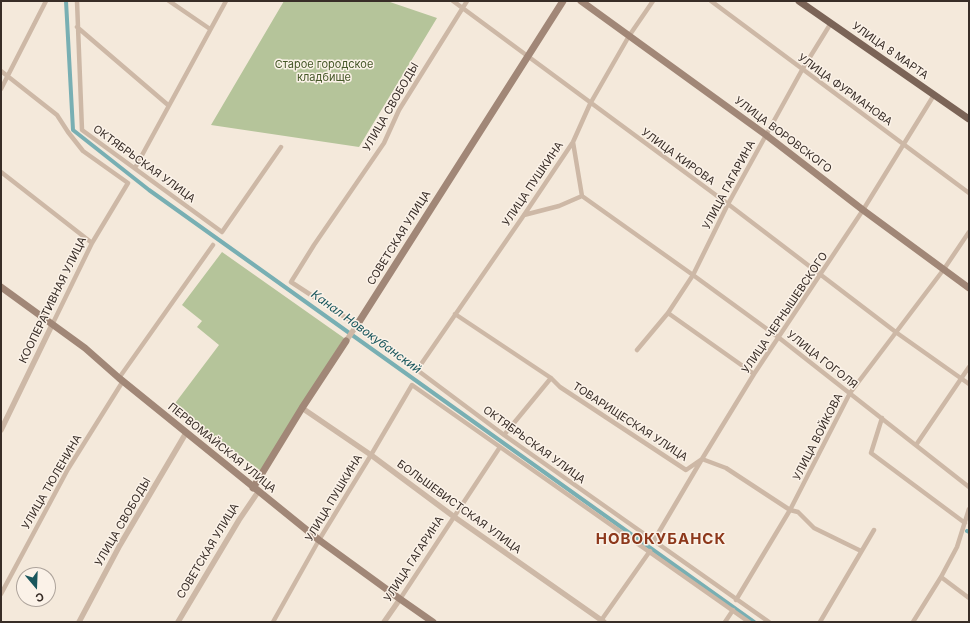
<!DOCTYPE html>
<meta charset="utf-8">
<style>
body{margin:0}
#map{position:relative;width:970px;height:623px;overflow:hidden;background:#f4e9db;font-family:Inter,sans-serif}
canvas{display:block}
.frame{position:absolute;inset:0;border:2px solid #382d27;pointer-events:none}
.north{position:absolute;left:16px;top:567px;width:40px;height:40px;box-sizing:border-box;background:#fbf2e8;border:1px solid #ada39b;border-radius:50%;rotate:161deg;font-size:11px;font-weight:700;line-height:16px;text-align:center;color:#382d27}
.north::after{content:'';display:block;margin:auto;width:14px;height:18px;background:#1a575d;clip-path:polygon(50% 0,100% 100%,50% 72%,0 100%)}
</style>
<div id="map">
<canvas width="970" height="623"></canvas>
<div class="frame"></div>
<div class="north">С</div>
</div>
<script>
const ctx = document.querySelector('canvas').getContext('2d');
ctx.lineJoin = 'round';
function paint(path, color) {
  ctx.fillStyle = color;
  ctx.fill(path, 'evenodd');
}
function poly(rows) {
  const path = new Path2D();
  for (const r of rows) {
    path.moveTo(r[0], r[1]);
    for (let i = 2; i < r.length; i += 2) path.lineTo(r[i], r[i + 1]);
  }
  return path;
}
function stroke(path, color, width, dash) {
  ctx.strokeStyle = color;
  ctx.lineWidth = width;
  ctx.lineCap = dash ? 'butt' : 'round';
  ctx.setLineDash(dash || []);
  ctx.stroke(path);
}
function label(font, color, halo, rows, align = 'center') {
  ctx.font = font + ' Inter,sans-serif';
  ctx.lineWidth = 3;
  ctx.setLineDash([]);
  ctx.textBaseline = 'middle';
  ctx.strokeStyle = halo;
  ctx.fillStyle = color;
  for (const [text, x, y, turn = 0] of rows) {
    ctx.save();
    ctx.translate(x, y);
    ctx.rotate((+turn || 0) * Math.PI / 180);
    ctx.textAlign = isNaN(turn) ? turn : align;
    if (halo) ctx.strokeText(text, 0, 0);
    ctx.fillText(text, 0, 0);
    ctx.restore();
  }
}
paint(poly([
 [284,1,387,1,437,18,359,147,211,125],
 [222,252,344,338,261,471,173,406,219,345,197,327,202,321,182,305]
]), '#b5c49a');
stroke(poly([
 [66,1,73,130,149,190,754,622],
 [967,531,969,532]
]), '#78afb3', 4);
stroke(poly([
 [77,1,82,130,222,232,281,147],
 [169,1,210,29],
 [453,1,728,204,897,333,969,384],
 [467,1,399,110,384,143,314,245,291,282,357,325,504,435,769,622],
 [711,1,969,193],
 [77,27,168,105],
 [1,71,57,115,68,132,83,151,128,183,92,243,52,325],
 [1,89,46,1],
 [573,142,582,196],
 [135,168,226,1],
 [1,172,92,243],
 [524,215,559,206,582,196,693,275,778,337,969,487],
 [668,313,754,374],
 [455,314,551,378,560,387,686,470,702,459,726,468,790,510,798,512,814,528,861,551],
 [637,350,668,313,693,275,728,204,802,70,831,23],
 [417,370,524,215,573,142,590,104,629,36,653,1],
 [119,378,213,245],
 [882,418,871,453,965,523],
 [504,435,551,378],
 [916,445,969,367],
 [653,542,702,459,754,374,863,210,934,95],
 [941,577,969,598],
 [1,594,68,469,123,381],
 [400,599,500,447],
 [736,600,790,510,850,393,944,269,969,232],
 [273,622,319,540,371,455,412,385,749,622],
 [600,622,650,551],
 [725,622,733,610],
 [820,622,874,530],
 [913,622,941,577,957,547,969,509]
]), '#cdb8a6', 4.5);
stroke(poly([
 [346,341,357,325],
 [302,408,371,455,453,516,604,622],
 [1,430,52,325],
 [79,622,120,545,186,433],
 [178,622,239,520,258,492],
 [384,622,400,599]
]), '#cdb8a6', 5.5);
stroke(poly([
 [581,1,766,135,863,210,969,288],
 [1,287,85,348,119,378,319,540,400,599,433,622],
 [357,325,563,1],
 [253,488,302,408,346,341]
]), '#a18777', 7);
stroke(poly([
 [799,1,969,119]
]), '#7b6457', 7);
label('11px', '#382d27', '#fbf2e8', [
 ["УЛИЦА 8 МАРТА",890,51,35],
 ["УЛИЦА ФУРМАНОВА",845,90,36],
 ["УЛИЦА СВОБОДЫ",391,107,-60],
 ["УЛИЦА ВОРОВСКОГО",783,135,37],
 ["УЛИЦА КИРОВА",678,157,36],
 ["ОКТЯБРЬСКАЯ УЛИЦА",144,164,36],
 ["УЛИЦА ПУШКИНА",533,184,-56],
 ["УЛИЦА ГАГАРИНА",729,185,-62],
 ["СОВЕТСКАЯ УЛИЦА",399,238,-58],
 ["КООПЕРАТИВНАЯ УЛИЦА",53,300,-64],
 ["УЛИЦА ЧЕРНЫШЕВСКОГО",785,313,-56],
 ["УЛИЦА ГОГОЛЯ",822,360,38],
 ["ТОВАРИЩЕСКАЯ УЛИЦА",630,422,33],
 ["УЛИЦА ВОЙКОВА",818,437,-63],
 ["ОКТЯБРЬСКАЯ УЛИЦА",534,445,36],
 ["ПЕРВОМАЙСКАЯ УЛИЦА",222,448,39],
 ["УЛИЦА ТЮЛЕНИНА",52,482,-60],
 ["УЛИЦА ПУШКИНА",334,498,-59],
 ["БОЛЬШЕВИСТСКАЯ УЛИЦА",459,507,36],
 ["УЛИЦА СВОБОДЫ",123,522,-60],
 ["СОВЕТСКАЯ УЛИЦА",208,551,-59],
 ["УЛИЦА ГАГАРИНА",414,559,-57]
]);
label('11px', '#465829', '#fbf2e8', [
 ["Старое городское",324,65],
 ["кладбище",324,78]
]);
label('italic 12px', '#1a575d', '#fbf2e8', [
 ["Канал Новокубанский",366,332,36]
]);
ctx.letterSpacing = '1px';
label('bold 15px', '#8d381b', '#fbf2e8', [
 ["НОВОКУБАНСК",661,539]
]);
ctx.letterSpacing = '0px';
</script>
